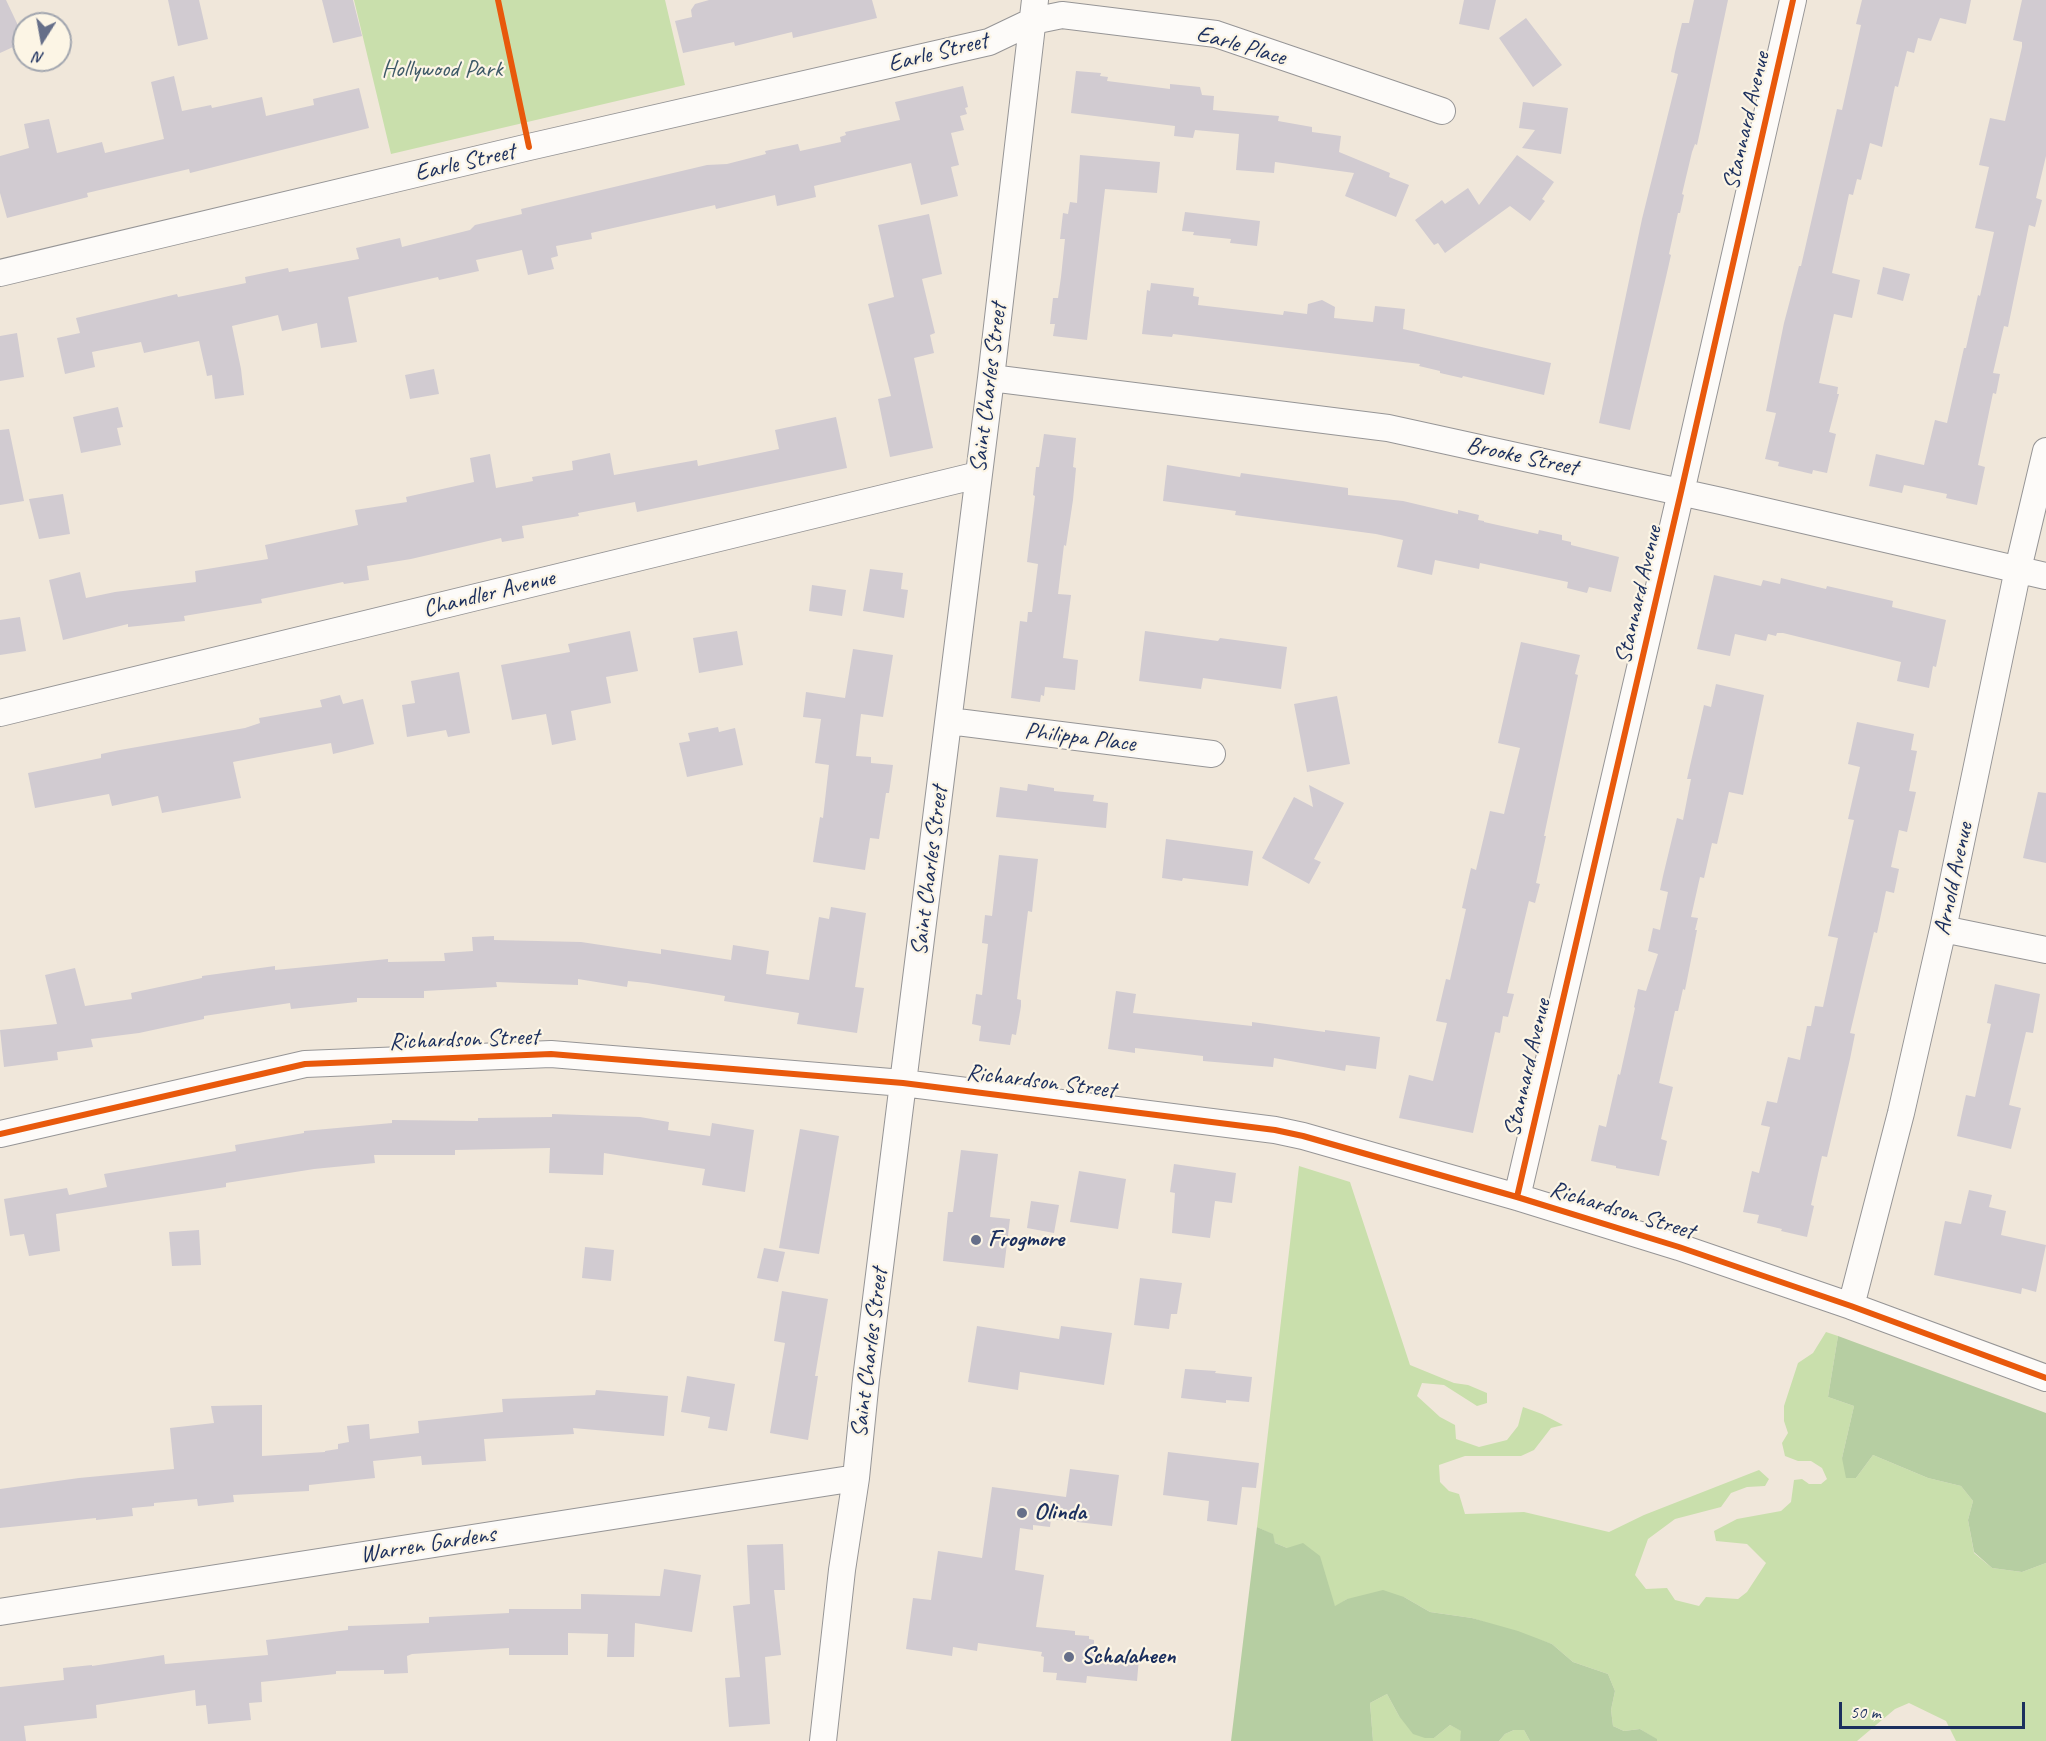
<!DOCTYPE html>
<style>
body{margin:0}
#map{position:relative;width:2046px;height:1741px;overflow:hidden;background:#f0e7da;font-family:Caveat,sans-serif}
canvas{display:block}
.north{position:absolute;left:12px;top:12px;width:60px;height:60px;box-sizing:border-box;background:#fcf5e5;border:2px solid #a2a6af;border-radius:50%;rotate:191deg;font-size:16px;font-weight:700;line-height:24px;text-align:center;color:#1b2f5e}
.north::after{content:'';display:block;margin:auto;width:21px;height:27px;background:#666f89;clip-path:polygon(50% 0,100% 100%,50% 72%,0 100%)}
.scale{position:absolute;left:1839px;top:1702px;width:186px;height:27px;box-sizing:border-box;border:3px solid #1b2f5e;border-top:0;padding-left:8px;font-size:18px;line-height:21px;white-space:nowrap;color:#1b2f5e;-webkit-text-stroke:4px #fcf5e5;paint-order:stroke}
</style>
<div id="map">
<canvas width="2046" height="1741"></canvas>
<div class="north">N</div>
<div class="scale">50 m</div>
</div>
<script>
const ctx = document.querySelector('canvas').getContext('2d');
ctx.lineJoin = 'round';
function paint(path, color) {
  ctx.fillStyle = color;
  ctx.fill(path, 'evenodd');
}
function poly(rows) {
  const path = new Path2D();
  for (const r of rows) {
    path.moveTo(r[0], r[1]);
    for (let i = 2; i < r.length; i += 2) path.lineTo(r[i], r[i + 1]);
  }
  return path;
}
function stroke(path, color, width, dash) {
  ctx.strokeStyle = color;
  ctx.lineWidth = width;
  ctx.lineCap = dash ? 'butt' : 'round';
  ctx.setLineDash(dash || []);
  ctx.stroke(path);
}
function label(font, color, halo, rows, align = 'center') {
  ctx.font = font + ' Caveat,sans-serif';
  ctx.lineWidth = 4.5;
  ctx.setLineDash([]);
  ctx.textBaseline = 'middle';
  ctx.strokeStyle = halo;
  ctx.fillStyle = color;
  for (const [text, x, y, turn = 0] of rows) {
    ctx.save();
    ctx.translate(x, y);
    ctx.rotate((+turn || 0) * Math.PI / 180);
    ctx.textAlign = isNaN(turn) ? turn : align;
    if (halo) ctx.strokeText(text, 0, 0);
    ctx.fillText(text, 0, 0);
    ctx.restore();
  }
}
paint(poly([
 [354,0,665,0,685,85,391,154],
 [1299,1166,1350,1182,1410,1365,1454,1383,1468,1385,1487,1393,1487,1403,1477,1406,1444,1385,1422,1383,1417,1396,1440,1417,1455,1425,1456,1439,1479,1447,1507,1440,1518,1426,1523,1407,1542,1414,1563,1425,1551,1428,1534,1450,1521,1456,1465,1456,1439,1465,1440,1482,1449,1491,1459,1494,1465,1514,1524,1512,1609,1532,1644,1515,1759,1470,1769,1479,1765,1486,1747,1487,1731,1493,1721,1507,1675,1519,1648,1539,1635,1575,1646,1589,1667,1588,1675,1600,1699,1606,1706,1597,1738,1599,1747,1592,1766,1563,1747,1544,1716,1541,1714,1531,1737,1519,1781,1511,1791,1502,1794,1480,1802,1479,1809,1484,1821,1484,1827,1479,1822,1468,1811,1461,1798,1461,1785,1456,1782,1443,1788,1433,1784,1421,1784,1406,1798,1363,1813,1353,1826,1332,1838,1336,1828,1397,1854,1406,1842,1458,1856,1478,1873,1455,1928,1478,1961,1486,1973,1501,1968,1520,1974,1553,1992,1568,2022,1572,2046,1563,2046,1741,1956,1741,1946,1721,1909,1703,1895,1709,1857,1741,1657,1741,1656,1739,1640,1729,1624,1731,1613,1726,1611,1710,1615,1691,1608,1674,1573,1662,1552,1644,1472,1618,1430,1612,1404,1597,1347,1599,1335,1607,1327,1585,1287,1548,1275,1543,1272,1534,1257,1527],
 [1387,1694,1399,1716,1434,1738,1450,1725,1462,1731,1460,1741,1373,1741,1370,1703],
 [1514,1730,1524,1730,1530,1741,1499,1741,1505,1734]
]), '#c9dfac');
paint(poly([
 [1838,1336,2046,1413,2046,1563,2022,1572,1992,1568,1974,1552,1968,1520,1973,1501,1961,1486,1928,1478,1873,1455,1856,1478,1846,1478,1842,1458,1854,1406,1828,1397],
 [1257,1527,1273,1534,1275,1543,1287,1548,1303,1543,1320,1556,1335,1606,1347,1599,1383,1590,1404,1597,1430,1612,1472,1618,1518,1631,1552,1644,1573,1662,1608,1674,1615,1691,1611,1710,1613,1726,1624,1731,1640,1729,1657,1739,1657,1741,1530,1741,1524,1730,1514,1730,1505,1734,1499,1741,1460,1741,1461,1731,1450,1725,1434,1738,1425,1738,1413,1734,1399,1716,1387,1694,1370,1703,1373,1741,1231,1741]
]), '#b6cea2');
paint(poly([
 [0,0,6,0,24,38,24,42,0,53],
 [168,0,199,0,208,39,178,46],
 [322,0,353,0,362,36,333,43],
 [709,0,872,0,877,18,793,38,792,32,735,46,734,42,683,53,675,21,692,17,691,10,695,4],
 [1464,0,1496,0,1489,30,1459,24],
 [1694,0,1728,0,1706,104,1697,145,1695,144,1692,152,1682,194,1684,195,1680,213,1678,213,1669,254,1671,255,1666,277,1630,430,1599,423,1642,219,1678,74,1671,72,1675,52,1682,23,1689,23],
 [1862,0,1971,0,1966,24,1940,18,1931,41,1918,38,1914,53,1907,51,1898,87,1895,86,1882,147,1870,143,1861,180,1857,179,1853,195,1849,194,1832,273,1860,280,1852,318,1834,314,1819,383,1838,387,1837,394,1839,394,1829,432,1836,434,1827,473,1813,470,1812,474,1778,466,1779,462,1765,459,1776,413,1766,411,1784,323,1799,266,1801,266,1837,109,1842,110,1861,25,1856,24],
 [2022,0,2046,0,2046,156,2036,198,2042,200,2035,227,2029,225,2008,327,2004,326,1993,373,2000,374,1996,394,1993,393,1978,465,1985,467,1977,505,1946,498,1947,494,1904,485,1902,493,1869,486,1876,454,1924,465,1935,420,1947,423,1964,348,1966,348,1978,295,1980,296,1994,232,1975,228,1989,167,1979,165,1990,118,2005,121,2022,47,2022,42,2013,40],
 [1526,18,1562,65,1533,87,1499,38],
 [1076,71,1101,73,1100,76,1108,77,1107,81,1170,89,1170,84,1200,87,1202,95,1214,96,1213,110,1279,116,1278,121,1312,127,1312,132,1341,136,1339,152,1390,173,1389,177,1409,185,1396,217,1345,196,1354,173,1275,162,1274,173,1236,170,1239,134,1195,130,1193,138,1174,136,1175,126,1071,113],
 [174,76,182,111,211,105,212,108,262,97,266,116,314,105,313,99,359,88,369,128,190,173,189,169,87,193,88,197,7,218,0,193,0,156,29,148,24,124,49,119,57,153,102,142,105,153,164,139,151,82],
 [963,86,968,107,965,108,967,114,960,116,964,130,951,133,959,165,951,167,958,196,921,205,911,163,814,186,816,197,777,206,775,195,716,209,715,205,591,233,592,239,556,246,558,256,551,258,554,269,528,275,522,250,476,260,479,271,439,280,438,277,348,297,357,342,321,348,317,323,282,331,278,315,232,326,241,369,244,395,215,399,212,375,207,376,199,341,144,353,141,342,92,352,95,367,65,374,57,338,80,333,76,318,177,294,178,297,246,283,245,277,288,268,289,272,359,259,356,248,400,238,402,247,470,230,475,225,522,214,521,209,707,165,727,164,766,154,765,151,798,144,800,151,841,142,840,137,846,135,845,132,900,120,895,102],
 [1523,102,1568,108,1561,154,1522,148,1535,130,1519,128],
 [1080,155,1160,162,1157,193,1105,189,1087,340,1053,336,1055,324,1050,324,1053,298,1058,298,1061,277,1065,239,1060,239,1063,213,1068,214,1070,202,1077,203],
 [1517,155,1554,182,1542,199,1545,201,1530,221,1510,206,1445,253,1438,243,1434,245,1415,220,1442,200,1445,204,1468,188,1479,205],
 [1185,212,1260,221,1257,246,1230,243,1231,239,1193,235,1194,232,1182,231],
 [929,214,942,274,922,279,935,333,930,335,934,353,914,358,933,448,890,457,878,399,891,396,868,304,894,297,878,225],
 [1883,267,1910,274,1903,301,1877,294],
 [1151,283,1194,288,1193,296,1199,297,1198,305,1283,315,1284,311,1307,314,1308,304,1322,300,1335,307,1334,318,1373,322,1375,306,1405,309,1403,329,1551,363,1544,395,1463,376,1462,378,1440,373,1440,371,1419,366,1420,364,1173,334,1172,337,1142,334,1147,290,1150,291],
 [17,333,24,377,0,381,0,336],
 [434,369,439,394,410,399,405,375],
 [118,407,123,427,117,428,121,445,81,453,73,417],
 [836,417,847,468,637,512,635,502,578,513,579,516,522,526,524,538,502,542,501,538,411,559,367,566,369,580,344,584,343,582,261,599,262,603,184,616,185,621,128,627,128,624,63,640,49,580,80,572,86,598,115,592,196,582,195,571,268,559,265,545,358,525,355,510,407,502,406,497,474,482,470,458,490,454,496,488,533,481,532,477,573,470,572,461,610,453,614,475,697,460,698,466,779,449,775,430],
 [9,429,24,501,0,505,0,430],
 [1044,434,1076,438,1073,467,1076,468,1073,500,1066,546,1064,545,1058,594,1071,595,1063,658,1078,660,1075,690,1045,687,1044,696,1041,695,1040,702,1011,698,1020,621,1027,622,1028,612,1032,612,1038,564,1027,562,1035,496,1033,495,1036,467,1039,467],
 [1167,465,1240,477,1241,473,1348,488,1348,495,1403,501,1458,514,1458,510,1479,515,1478,520,1484,521,1484,522,1538,534,1539,530,1562,535,1562,540,1571,542,1571,545,1619,557,1611,592,1589,587,1587,593,1567,588,1568,582,1480,563,1479,569,1435,560,1432,575,1397,567,1403,540,1376,534,1235,515,1236,511,1163,501],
 [63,494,70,534,39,539,29,499],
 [870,569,903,573,901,589,908,590,904,618,863,611],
 [1714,575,1761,586,1763,580,1780,584,1781,578,1826,589,1827,586,1893,601,1892,607,1946,620,1936,667,1933,666,1929,688,1897,681,1901,662,1783,633,1777,633,1776,636,1768,634,1766,641,1735,634,1730,656,1697,649],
 [812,585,846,590,842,616,809,611],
 [20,617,26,651,0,655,0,620],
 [630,631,638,671,606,677,611,703,571,711,576,740,552,745,546,714,512,720,501,665,570,652,568,644],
 [737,631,743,665,699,673,693,638],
 [1145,631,1218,641,1220,638,1287,647,1281,689,1203,678,1201,689,1139,681],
 [1521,642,1580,655,1575,674,1578,675,1544,836,1546,836,1536,883,1540,884,1535,903,1529,901,1507,993,1514,994,1508,1017,1503,1016,1500,1033,1495,1032,1473,1133,1399,1118,1409,1075,1433,1081,1447,1023,1436,1021,1446,979,1450,980,1466,909,1462,908,1471,868,1476,870,1490,811,1504,814,1520,748,1498,743],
 [853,649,893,655,883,717,861,714,856,756,871,757,871,763,893,765,889,793,886,793,879,839,870,838,865,870,813,862,820,817,823,818,829,765,815,763,821,719,803,717,806,692,845,698],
 [459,672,470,733,448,737,446,730,407,737,402,705,415,703,411,681],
 [1716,684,1764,695,1743,795,1729,792,1717,844,1712,843,1704,878,1700,877,1691,917,1698,918,1695,930,1697,930,1685,990,1683,989,1678,1011,1675,1011,1659,1083,1673,1087,1661,1139,1667,1141,1659,1176,1616,1168,1616,1166,1591,1161,1599,1125,1606,1127,1618,1074,1620,1075,1635,1008,1634,1007,1638,989,1646,991,1658,954,1648,951,1653,928,1660,930,1668,892,1660,890,1663,876,1677,818,1683,820,1691,779,1687,779,1704,705,1711,707],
 [340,695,343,704,363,699,374,744,333,754,331,743,233,762,241,798,162,813,158,796,112,806,109,794,35,808,28,773,101,758,101,754,120,750,245,728,260,723,259,718,322,707,320,700],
 [1337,696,1350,764,1307,772,1294,704],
 [1857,722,1914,734,1911,750,1917,751,1909,791,1916,792,1907,832,1899,830,1891,867,1899,869,1894,893,1886,891,1877,933,1874,932,1850,1033,1855,1034,1850,1059,1827,1157,1822,1156,1811,1205,1814,1206,1807,1237,1781,1231,1782,1229,1757,1223,1759,1215,1743,1212,1752,1171,1759,1173,1770,1127,1761,1125,1767,1101,1777,1103,1788,1057,1800,1060,1807,1026,1811,1026,1815,1006,1823,1007,1838,938,1828,936,1854,820,1848,819,1860,767,1848,764],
 [718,727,719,732,735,728,743,765,687,777,679,743,690,741,688,733],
 [1028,784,1054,788,1054,791,1094,795,1093,801,1108,803,1106,828,996,817,1000,787,1027,791],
 [1309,785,1344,803,1314,859,1321,862,1309,884,1262,858,1294,797,1313,807],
 [2038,792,2046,793,2046,863,2023,858],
 [1166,839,1253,851,1248,886,1183,878,1182,881,1162,878],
 [999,855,1038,859,1032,912,1028,911,1017,999,1021,1000,1021,1006,1016,1035,1012,1034,1010,1045,979,1041,981,1026,972,1024,976,994,982,995,988,944,982,943,985,915,992,916],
 [831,907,866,913,855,987,864,988,857,1033,797,1024,799,1013,724,1001,725,996,647,983,628,981,627,987,578,979,578,985,496,982,497,987,424,991,424,998,357,998,357,1002,291,1009,290,1003,204,1016,204,1019,139,1033,91,1039,93,1047,57,1052,58,1060,4,1067,0,1030,57,1024,45,975,75,968,85,1006,132,999,131,993,202,978,202,976,275,966,275,970,388,959,388,962,445,961,444,953,473,951,472,937,494,936,494,940,581,942,661,954,661,949,731,960,733,945,769,951,766,974,809,980,819,917,829,919],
 [1995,984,2040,994,2033,1033,2026,1032,2009,1105,2021,1108,2011,1149,1957,1136,1966,1095,1975,1097,1991,1024,1987,1023],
 [1116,991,1136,994,1133,1013,1252,1026,1252,1022,1325,1032,1325,1030,1380,1037,1376,1069,1346,1065,1345,1071,1274,1058,1273,1067,1203,1061,1203,1056,1135,1048,1135,1053,1108,1049],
 [552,1114,640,1117,669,1122,668,1130,710,1136,712,1123,754,1130,745,1192,702,1185,705,1169,604,1153,603,1175,549,1173,550,1148,455,1150,455,1155,374,1155,375,1163,314,1169,226,1183,226,1187,56,1214,60,1251,29,1256,24,1234,10,1236,4,1199,67,1188,69,1195,107,1187,104,1174,236,1151,235,1145,304,1133,304,1131,392,1123,392,1120,478,1121,478,1118,552,1117],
 [800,1129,839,1136,819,1254,779,1248],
 [961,1150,998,1154,990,1217,1010,1219,1004,1268,943,1261,948,1212,953,1212],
 [1174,1164,1236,1173,1232,1203,1215,1201,1210,1238,1172,1233,1175,1193,1170,1192],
 [1079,1171,1126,1179,1118,1229,1070,1222],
 [1969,1190,1992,1195,1989,1207,2006,1211,2001,1235,2046,1245,2036,1292,2022,1288,2021,1294,1934,1275,1945,1221,1961,1224],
 [1031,1201,1059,1205,1054,1233,1027,1228],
 [199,1230,201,1265,172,1266,169,1232],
 [585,1247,614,1250,611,1281,582,1278],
 [764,1248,785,1252,778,1282,757,1278],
 [1140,1278,1182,1283,1177,1314,1171,1314,1169,1329,1134,1325],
 [782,1291,828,1299,815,1376,818,1376,808,1440,770,1433,785,1343,774,1341],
 [977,1326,1059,1339,1061,1326,1112,1333,1104,1385,1020,1372,1018,1390,968,1382],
 [1185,1369,1216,1371,1215,1373,1252,1377,1249,1402,1226,1400,1226,1403,1181,1398],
 [687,1376,735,1384,727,1431,708,1428,710,1417,681,1412],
 [596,1390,668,1396,664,1436,573,1428,574,1434,484,1439,486,1461,422,1465,421,1456,373,1461,375,1478,309,1485,309,1491,233,1495,234,1502,198,1506,197,1499,154,1503,154,1506,132,1508,133,1516,96,1520,96,1518,0,1528,0,1489,79,1478,174,1469,170,1428,214,1423,211,1406,262,1405,262,1456,325,1452,325,1451,338,1449,338,1444,349,1442,347,1426,369,1424,370,1439,419,1433,418,1421,503,1412,502,1399,595,1395],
 [1168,1452,1259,1463,1256,1488,1242,1487,1237,1525,1207,1521,1209,1501,1163,1495],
 [1070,1469,1119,1475,1112,1526,1051,1519,1050,1527,1033,1525,1033,1530,1020,1528,1015,1570,1044,1575,1036,1627,1075,1631,1075,1635,1089,1636,1089,1639,1094,1640,1094,1644,1096,1644,1095,1654,1139,1658,1137,1681,1087,1676,1086,1683,1056,1680,1057,1673,1043,1672,1044,1657,1041,1656,1042,1652,978,1643,977,1651,953,1647,952,1656,906,1649,913,1598,931,1600,938,1551,982,1558,992,1487,1066,1497],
 [783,1544,785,1590,774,1590,781,1655,765,1657,770,1724,729,1727,725,1678,740,1677,733,1606,750,1604,747,1545],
 [664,1569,701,1575,692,1632,635,1623,634,1657,607,1657,608,1634,568,1633,568,1655,509,1655,509,1648,412,1654,407,1656,408,1673,384,1674,384,1670,336,1671,336,1674,261,1682,262,1702,249,1703,251,1720,208,1724,206,1705,196,1706,195,1690,96,1705,97,1718,24,1726,26,1741,0,1741,0,1687,64,1680,63,1668,92,1665,92,1666,164,1655,165,1664,268,1655,266,1640,348,1630,348,1626,429,1623,429,1617,509,1613,509,1609,581,1609,581,1594,660,1596]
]), '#d1cbd1');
const street = poly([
 [0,273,529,147,989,42,1033,21,1062,15,1216,34,1442,111],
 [991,378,1388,428,1721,501,2046,576],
 [0,713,978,475],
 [949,721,1212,754],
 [1943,929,2046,950],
 [0,1134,305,1064,551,1054,903,1083,1275,1130,1303,1136,1517,1197,1679,1247,1851,1306,2046,1378],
 [1517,1197,1681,492,1793,0],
 [1851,1306,1901,1113,1943,929,2018,569,2046,451],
 [0,1612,856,1478],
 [823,1741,842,1570,856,1478,866,1379,991,378,1035,0]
]);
stroke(street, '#969596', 28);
stroke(street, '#fdfbf9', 26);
stroke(poly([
 [498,0,529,147],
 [0,1134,305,1064,551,1054,903,1083,1275,1130,1303,1136,1517,1197,1679,1247,1851,1306,2046,1378],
 [1517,1197,1681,492,1793,0]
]), '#e8590c', 6);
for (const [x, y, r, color] of [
 [976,1240,6,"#666f89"],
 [1022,1513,6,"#666f89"],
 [1069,1657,6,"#666f89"]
]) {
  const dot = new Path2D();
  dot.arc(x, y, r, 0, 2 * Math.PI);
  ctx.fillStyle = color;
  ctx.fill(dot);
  stroke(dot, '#fcf5e5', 2);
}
label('24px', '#1b2f5e', '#fcf5e5', [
 ["Earle Place",1241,46,16],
 ["Earle Street",938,53,-14],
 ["Stannard Avenue",1747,121,-77],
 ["Earle Street",465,163,-13],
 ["Saint Charles Street",989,388,-83],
 ["Brooke Street",1522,457,12],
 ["Chandler Avenue",489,594,-14],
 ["Stannard Avenue",1639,595,-77],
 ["Philippa Place",1080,738,7],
 ["Saint Charles Street",930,871,-83],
 ["Arnold Avenue",1954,879,-78],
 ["Richardson Street",464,1040,-2],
 ["Stannard Avenue",1528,1068,-77],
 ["Richardson Street",1041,1082,7],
 ["Richardson Street",1622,1211,17],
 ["Saint Charles Street",870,1353,-83],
 ["Warren Gardens",428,1545,-9]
]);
label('24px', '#3e5a68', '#fcf5e5', [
 ["Hollywood Park",442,70]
]);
label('bold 24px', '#1b2f5e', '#fcf5e5', [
 ["Frogmore",988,1240],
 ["Olinda",1034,1513],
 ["Schalaheen",1081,1657]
], 'left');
</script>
